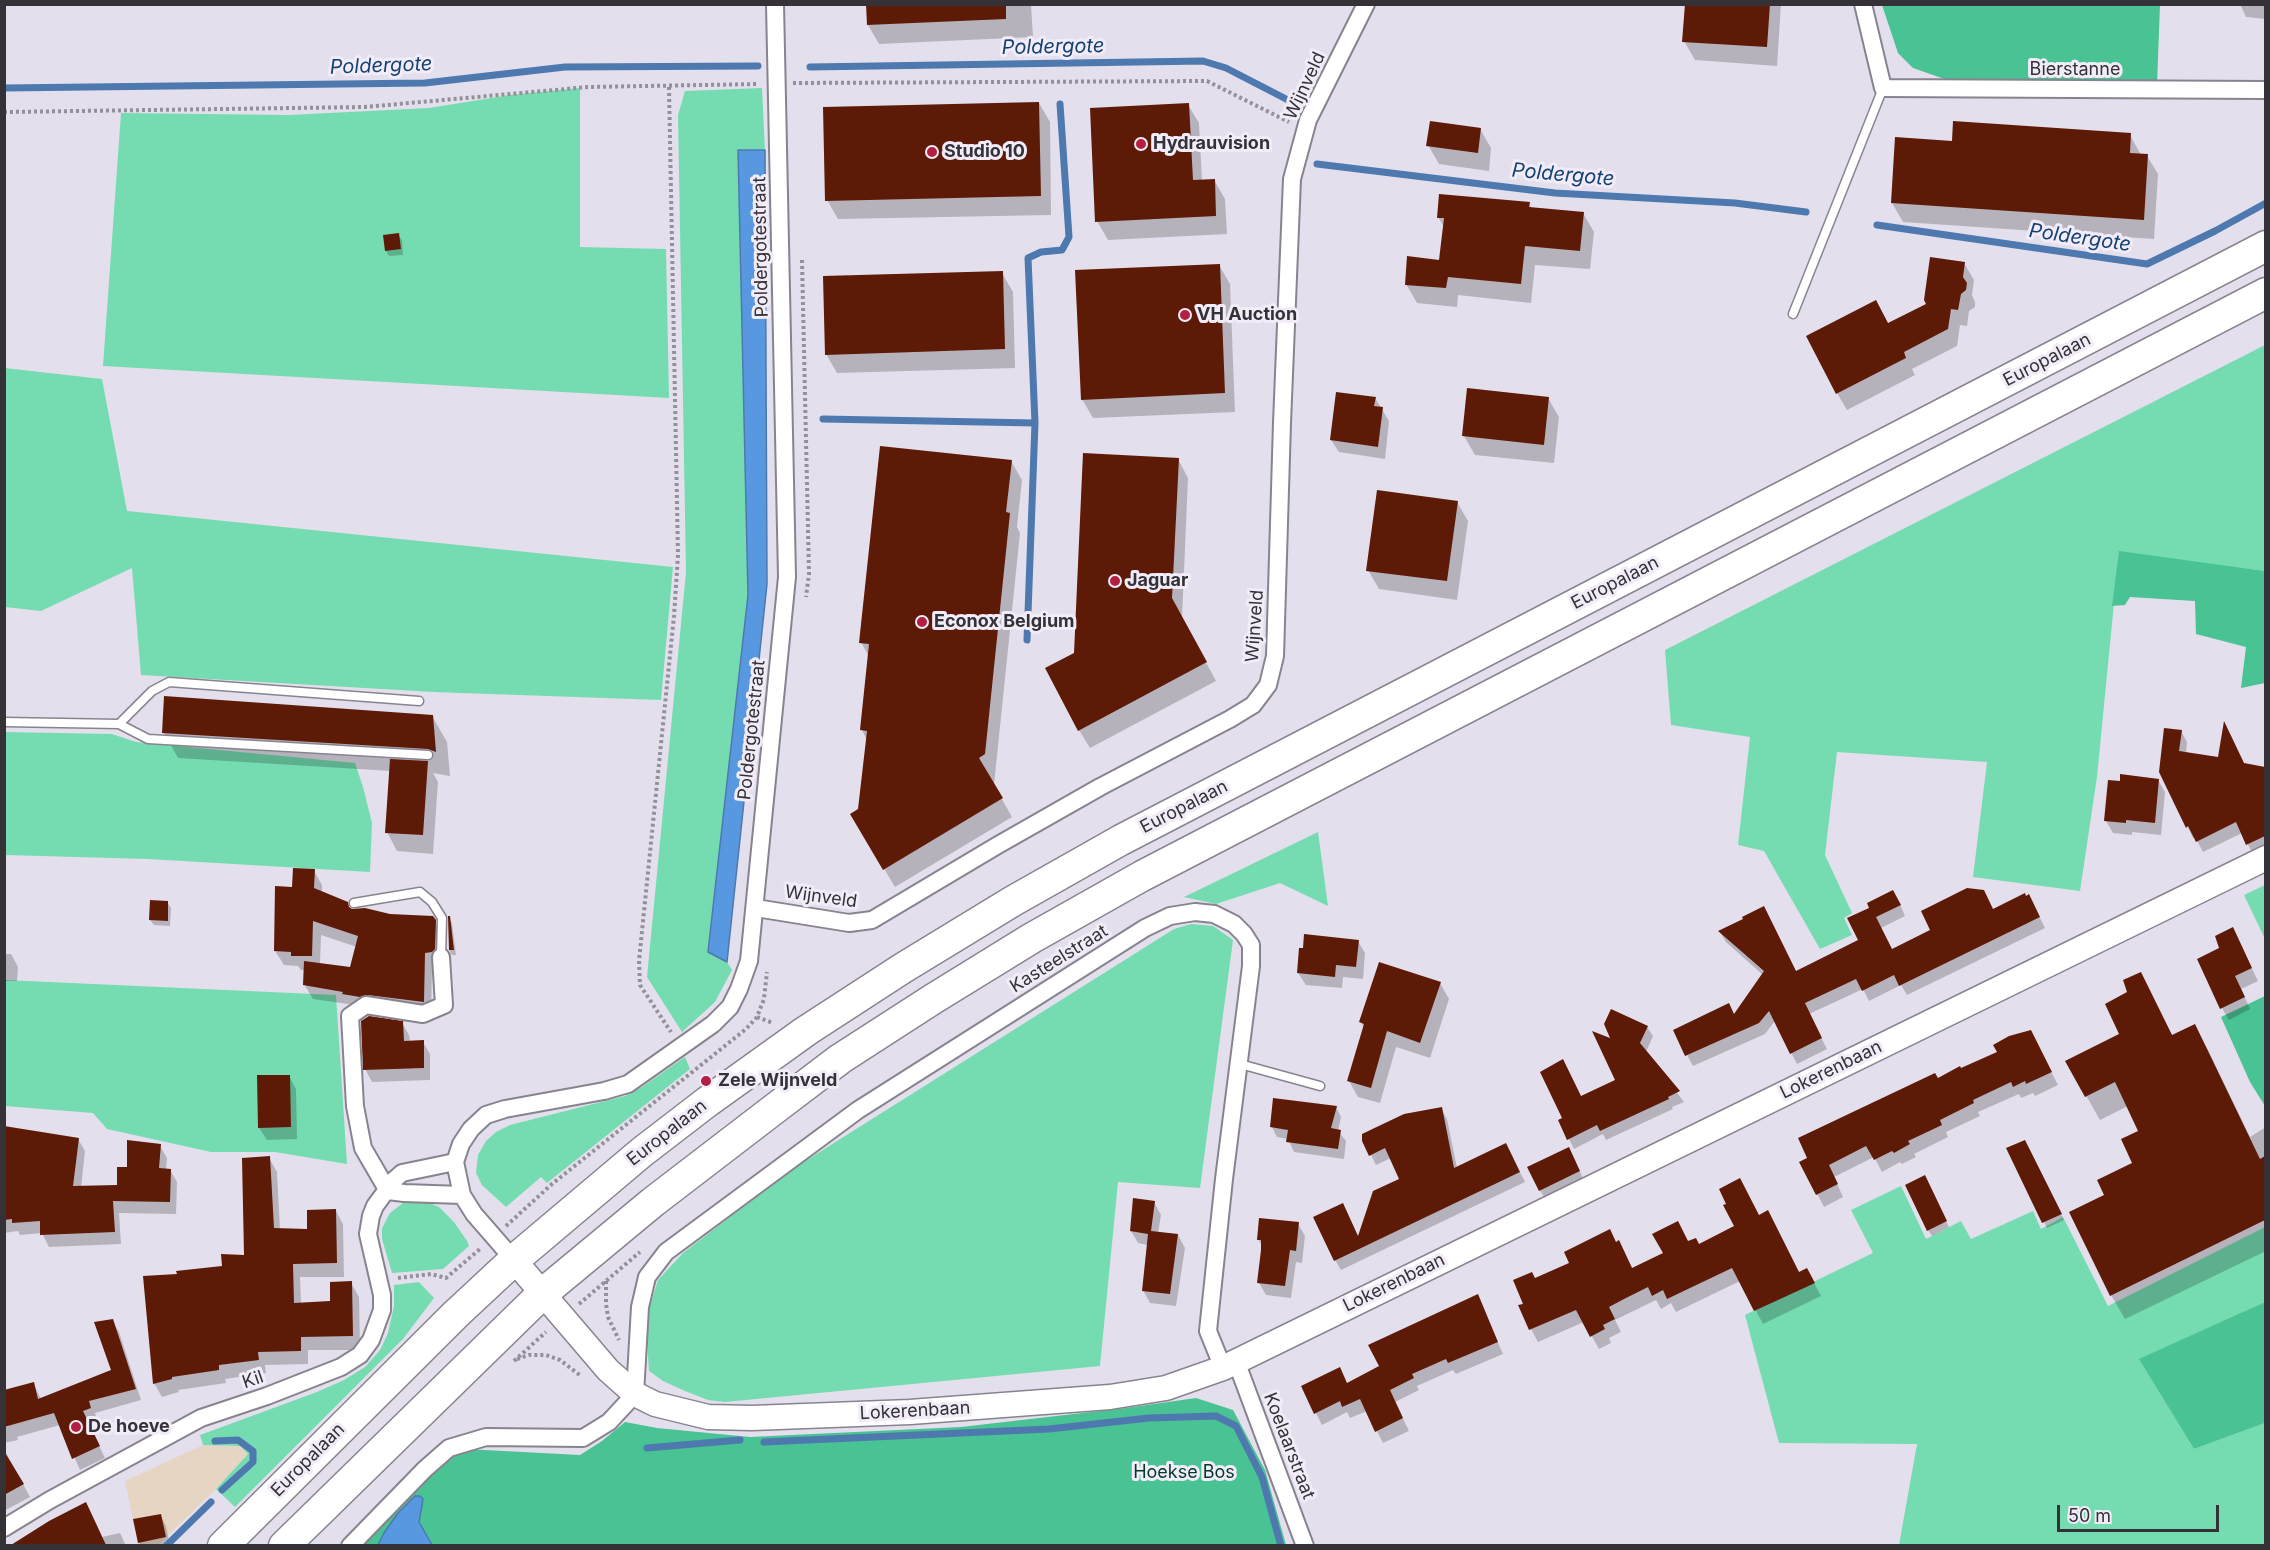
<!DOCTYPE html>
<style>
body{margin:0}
#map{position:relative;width:2270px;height:1550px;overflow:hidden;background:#e4dfec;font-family:Inter,sans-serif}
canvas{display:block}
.frame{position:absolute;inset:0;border:6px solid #343237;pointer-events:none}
.scale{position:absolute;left:2057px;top:1505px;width:162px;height:27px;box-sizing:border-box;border:3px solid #343237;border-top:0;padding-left:8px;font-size:18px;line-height:21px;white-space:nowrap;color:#343237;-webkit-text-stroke:4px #f2ecf9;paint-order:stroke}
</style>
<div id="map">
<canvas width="2270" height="1550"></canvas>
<div class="frame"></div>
<div class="scale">50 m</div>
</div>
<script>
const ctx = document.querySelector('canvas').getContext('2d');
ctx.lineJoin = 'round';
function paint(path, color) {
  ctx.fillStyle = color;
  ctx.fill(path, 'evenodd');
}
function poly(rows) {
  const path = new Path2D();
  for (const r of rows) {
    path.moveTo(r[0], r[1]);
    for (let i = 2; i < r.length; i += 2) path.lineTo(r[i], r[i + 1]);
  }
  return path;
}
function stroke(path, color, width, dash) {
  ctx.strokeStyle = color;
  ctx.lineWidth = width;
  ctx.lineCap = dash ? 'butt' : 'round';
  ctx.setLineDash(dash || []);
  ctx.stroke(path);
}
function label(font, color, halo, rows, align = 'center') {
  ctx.font = font + ' Inter,sans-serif';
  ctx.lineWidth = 6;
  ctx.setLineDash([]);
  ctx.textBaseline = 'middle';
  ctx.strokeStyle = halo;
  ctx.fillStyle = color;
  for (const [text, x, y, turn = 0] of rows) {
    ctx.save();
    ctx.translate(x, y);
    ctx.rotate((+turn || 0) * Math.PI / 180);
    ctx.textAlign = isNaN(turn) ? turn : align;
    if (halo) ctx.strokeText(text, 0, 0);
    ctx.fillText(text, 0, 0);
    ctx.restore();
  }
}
paint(poly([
 [203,1445,240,1446,248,1454,216,1489,158,1545,138,1545,125,1481]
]), '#e7d5c4');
paint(poly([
 [580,88,580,247,666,249,669,398,103,366,121,113,289,115,429,108,510,95],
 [762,88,765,150,738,150,748,595,708,952,727,962,732,970,715,1002,682,1032,647,977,686,572,678,115,685,91],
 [2265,345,2265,571,2119,552,2097,777,2080,891,1973,877,1987,762,1837,752,1825,855,1852,913,1844,918,1852,935,1820,949,1764,851,1738,845,1750,737,1671,725,1665,650],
 [5,368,102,379,127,511,673,567,661,700,433,692,141,675,132,568,41,611,5,607],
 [5,732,112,734,136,742,355,763,363,787,372,823,370,872,148,859,5,855],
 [1318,832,1328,906,1280,883,1216,904,1184,897],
 [2265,885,2265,939,2244,895],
 [1191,924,1213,926,1233,940,1200,1188,1118,1182,1100,1366,725,1402,708,1400,685,1391,663,1381,649,1371,647,1340,650,1306,658,1280,683,1253,791,1170,1174,929],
 [5,980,336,995,347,1164,275,1152,211,1152,107,1129,93,1113,5,1106],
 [685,1057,690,1069,547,1183,541,1177,506,1207,482,1185,476,1173,478,1155,486,1141,496,1132,510,1125,625,1096,642,1087],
 [1901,1186,1926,1239,1961,1221,1971,1239,2033,1211,2041,1229,2063,1217,2108,1306,2265,1227,2265,1302,2140,1360,2194,1449,2265,1423,2265,1545,1899,1545,1917,1444,1779,1443,1745,1315,1873,1253,1851,1210],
 [411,1200,423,1200,439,1207,454,1222,467,1241,469,1246,443,1269,392,1273,382,1239,382,1228,390,1213,403,1203],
 [419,1282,434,1298,403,1339,235,1507,216,1489,248,1454,240,1446,203,1445,200,1435,317,1392,344,1380,365,1367,380,1350,388,1333,394,1306,394,1285]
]), '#75dcb1');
paint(poly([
 [1882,5,2160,5,2157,85,1953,82,1913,68,1898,53],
 [2119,551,2265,571,2265,683,2241,688,2246,647,2196,634,2195,601,2130,597,2125,605,2112,606],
 [2265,996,2265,995,2265,1106,2250,1082,2221,1017],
 [2265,1302,2265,1423,2194,1449,2139,1359],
 [1196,1398,1233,1410,1265,1470,1286,1545,363,1546,444,1460,465,1449,580,1455,602,1441,625,1422,657,1428,750,1437,961,1427,1126,1408]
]), '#49c294');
const water = poly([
 [738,150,765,150,767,584,727,962,708,952,748,595,738,150],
 [415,1496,420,1496,423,1499,419,1522,432,1545,378,1545,384,1533,398,1513,415,1496]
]);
paint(water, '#5898e1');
stroke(water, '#4d79ae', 1.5);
paint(poly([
 [867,4,1031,4,1033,37,879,44,868,25],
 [1686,4,1781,4,1777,66,1695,60,1684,41],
 [2240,4,2266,4,2266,19,2246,17],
 [1039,103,1050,122,1051,215,838,219,827,200],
 [1188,105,1199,123,1202,181,1214,180,1225,199,1227,234,1108,240,1097,221],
 [1480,129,1491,148,1489,171,1439,164,1428,145],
 [2130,135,2141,155,2147,156,2158,174,2154,239,1903,222,1892,203,1953,142],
 [1529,203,1532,209,1583,213,1594,232,1590,269,1535,265,1531,303,1458,295,1457,307,1417,303,1406,284,1441,261,1444,227,1438,217],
 [398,235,402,240,403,255,389,256,386,251],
 [1964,263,1974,280,1972,295,1975,302,1975,307,1969,311,1967,326,1960,325,1957,346,1912,369,1915,375,1847,410,1837,393,1889,325,1928,305],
 [1219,265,1230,284,1235,412,1093,418,1082,399],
 [1002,273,1013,292,1015,368,837,373,826,354],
 [1375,398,1389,421,1385,459,1339,452,1331,440],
 [1548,398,1559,417,1554,463,1475,455,1464,436],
 [1178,459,1188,478,1182,618,1216,681,1090,748,1079,730,1075,654],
 [1011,461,1022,480,1017,527,1020,533,994,785,1012,817,895,887,852,815,860,810,867,740,862,730,869,657,861,642],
 [1457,502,1468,521,1457,600,1379,589,1368,570],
 [432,716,447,742,450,776,433,773,438,782,433,854,397,851,387,832,391,771,178,758,164,733],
 [2181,731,2187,742,2186,754,2261,768,2266,766,2266,850,2254,856,2242,833,2203,852,2195,837,2193,838,2160,772],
 [2158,780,2165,792,2161,835,2132,832,2132,835,2113,833,2106,821],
 [314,871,322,885,322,893,347,903,351,910,390,916,432,917,443,936,440,966,432,967,431,1016,313,999,304,984,305,970,301,970,298,966,284,965,275,951,294,889],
 [321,935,357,947,351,969,320,965],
 [167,902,171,908,170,926,154,925,150,920],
 [1899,902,1905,916,1881,928,1892,950,1993,911,2034,906,2045,928,1907,995,1901,985,1869,1001,1863,989,1809,1014,1827,1049,1797,1064,1775,1021,1765,1034,1693,1066,1687,1055,1735,1016,1763,975,1726,942,1720,932,1796,972,1860,941,1849,919],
 [449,919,452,923,456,955,452,955,449,949],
 [1358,941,1365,953,1363,979,1343,977,1342,988,1306,985,1298,973],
 [2239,941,2258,981,2241,989,2250,1009,2229,1020,2222,1008,2221,949],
 [4,954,11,954,18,967,17,981,4,981],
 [2140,974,2173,1037,2194,1026,2208,1050,2250,1137,2266,1127,2266,1251,2125,1319,2111,1295,2106,1195,2134,1163,2140,1132,2128,1106,2100,1120,2067,1062,2121,1035,2129,993],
 [1440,983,1449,999,1430,1058,1396,1047,1380,1103,1358,1097,1349,1081,1364,1028,1361,1022],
 [402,1023,409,1035,410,1042,423,1042,430,1054,430,1080,372,1082,365,1069],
 [1647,1027,1653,1036,1646,1052,1684,1102,1672,1107,1673,1109,1606,1140,1603,1134,1574,1149,1560,1121,1581,1098,1617,1081,1613,1040],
 [2037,1044,2058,1085,2035,1096,2033,1093,2021,1098,2019,1094,1978,1112,1980,1116,1946,1132,1948,1137,1914,1154,1916,1157,1902,1164,1900,1162,1882,1172,1874,1157,1834,1177,1843,1197,1824,1207,1801,1162,1938,1079],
 [289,1076,296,1089,297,1139,267,1140,259,1128],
 [1336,1107,1341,1117,1338,1131,1346,1141,1344,1159,1294,1152,1288,1139,1277,1137,1272,1127],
 [1441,1109,1447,1119,1457,1168,1511,1155,1525,1182,1341,1270,1335,1260,1343,1205,1359,1238,1401,1180,1391,1158,1376,1165,1364,1141],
 [4,1128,78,1139,85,1151,81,1188,118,1186,129,1169,160,1146,167,1158,166,1170,170,1170,177,1182,176,1214,119,1213,121,1244,49,1247,42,1233,20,1235,18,1231,4,1233],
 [2028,1147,2064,1220,2047,1228,2008,1149],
 [269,1158,277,1172,280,1230,308,1230,336,1211,343,1224,344,1277,300,1277,301,1304,332,1303,351,1283,359,1297,360,1350,308,1350,308,1364,265,1365,266,1373,225,1379,226,1383,178,1390,179,1392,162,1397,154,1383,178,1276,223,1268,245,1256],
 [1575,1161,1585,1183,1547,1202,1540,1190],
 [1927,1183,1949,1227,1932,1236,1928,1230],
 [1154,1202,1161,1215,1158,1233,1178,1235,1185,1248,1176,1306,1150,1303,1143,1290,1148,1245,1138,1243,1131,1231],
 [1759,1216,1799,1273,1814,1283,1821,1296,1763,1324,1740,1281,1676,1312,1671,1303,1661,1309,1656,1300,1615,1320,1621,1332,1609,1338,1611,1343,1599,1349,1584,1322,1538,1342,1531,1329,1525,1305,1535,1280,1619,1242,1633,1269,1688,1243,1699,1246],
 [1298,1224,1305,1236,1302,1263,1296,1262,1291,1298,1266,1295,1259,1283,1262,1246,1258,1239],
 [1477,1296,1503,1354,1456,1374,1453,1370,1417,1386,1419,1390,1395,1402,1409,1431,1383,1443,1367,1411,1350,1418,1347,1412,1322,1425,1316,1413,1348,1385,1381,1366],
 [112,1321,119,1332,141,1400,95,1413,97,1420,88,1423,105,1458,80,1470,60,1425,17,1437,18,1440,4,1443,4,1391,33,1383,41,1399,113,1371],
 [4,1449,30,1497,4,1511],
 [160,1515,166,1526,170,1546,141,1546,139,1542],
 [50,1522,102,1537,120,1533,126,1546,13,1546]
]), '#0003');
stroke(poly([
 [810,67,1203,61,1226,68,1288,100],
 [4,88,425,83,565,67,758,66],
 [1317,164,1555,193,1735,203,1806,212],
 [1877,225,2147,264,2215,231,2266,203],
 [823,419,1035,423],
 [1027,640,1035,423,1028,258,1041,252,1062,250,1069,237,1060,104],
 [215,1441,238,1440,253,1451,253,1462,222,1490],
 [764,1442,1049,1429,1149,1418,1216,1416,1236,1426,1262,1477,1281,1546],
 [647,1448,740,1440],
 [166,1546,211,1502]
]), '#4d79ae', 7);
paint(poly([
 [866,4,1006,4,1006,19,867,25],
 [1685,4,1770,4,1767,47,1682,42],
 [1039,102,1041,196,825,201,823,107],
 [1189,103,1193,180,1215,179,1216,216,1095,222,1090,108],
 [1430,121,1481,128,1478,153,1426,146],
 [1953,121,2131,133,2130,153,2148,154,2144,220,1891,203,1895,137,1952,141],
 [1439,194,1530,202,1529,207,1584,212,1580,251,1525,246,1521,284,1448,277,1446,288,1405,285,1407,256,1439,260,1444,218,1437,218],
 [399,233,401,249,385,251,383,235],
 [1930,257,1965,262,1963,277,1967,283,1966,290,1961,294,1958,310,1951,309,1948,329,1904,352,1906,358,1836,394,1806,336,1876,300,1888,323,1926,304,1924,300],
 [1220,264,1225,393,1081,400,1075,270],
 [1003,271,1005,349,825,355,823,276],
 [1467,388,1549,397,1544,445,1462,436],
 [1336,392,1376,397,1374,406,1383,407,1378,447,1330,440],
 [880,446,1012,460,1006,512,1010,513,985,754,979,758,1003,798,883,870,850,814,858,809,867,731,860,730,869,644,859,643],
 [1083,453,1179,458,1172,598,1207,662,1078,731,1045,668,1074,653],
 [1377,490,1458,501,1447,581,1366,571],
 [164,696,433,715,436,752,428,749,162,733],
 [2224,721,2244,763,2265,767,2265,836,2246,845,2236,822,2196,842,2188,826,2186,828,2159,772,2164,728,2182,730,2179,751,2218,757],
 [390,759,428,761,423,835,385,833],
 [2120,774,2159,779,2155,823,2126,820,2126,823,2104,821,2108,780,2120,781],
 [293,868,315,869,314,888,348,902,349,907,352,909,365,908,390,914,433,916,436,920,435,949,432,952,425,953,424,1002,368,995,360,997,342,994,343,992,303,985,304,961,350,967,358,936,313,921,312,956,291,956,291,952,274,951,275,886,292,887],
 [1967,888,1984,890,1993,909,2025,893,2026,896,2029,894,2040,917,1899,986,1894,975,1862,991,1856,979,1805,1003,1822,1038,1790,1054,1769,1011,1759,1023,1685,1056,1673,1030,1729,1003,1734,1014,1764,971,1718,931,1743,919,1742,917,1764,906,1796,971,1858,940,1847,918,1869,908,1867,903,1893,890,1901,905,1876,917,1892,949,1930,930,1921,911],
 [150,900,168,901,168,921,149,920],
 [448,916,450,916,454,950,449,950],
 [2233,927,2252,968,2235,976,2245,997,2220,1009,2197,959,2219,948,2215,936],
 [1304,934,1359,940,1356,967,1336,965,1335,977,1297,973,1299,948,1303,948],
 [1379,962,1441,982,1420,1043,1387,1031,1371,1088,1347,1081,1364,1024,1359,1022],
 [2141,972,2172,1035,2195,1024,2260,1159,2265,1156,2265,1220,2110,1296,2069,1212,2104,1195,2097,1180,2132,1163,2121,1139,2138,1131,2115,1082,2085,1097,2065,1061,2119,1034,2105,1004,2127,992,2123,980],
 [1611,1009,1648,1026,1640,1043,1680,1091,1668,1097,1669,1099,1600,1131,1597,1125,1567,1140,1558,1120,1562,1118,1540,1072,1563,1059,1581,1096,1615,1080,1592,1031,1610,1038,1604,1024],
 [369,1016,403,1021,404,1041,424,1040,424,1068,363,1070,361,1021],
 [2031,1030,2052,1072,2026,1084,2025,1081,2013,1087,2011,1082,1973,1100,1974,1103,1940,1120,1942,1125,1908,1141,1910,1144,1894,1153,1892,1151,1874,1160,1866,1146,1829,1165,1838,1184,1816,1195,1799,1162,1807,1158,1798,1138,1935,1073,1938,1078,1960,1066,1961,1068,1997,1052,1993,1045,2009,1036],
 [257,1075,290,1075,291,1127,258,1128],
 [1273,1098,1337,1106,1331,1128,1341,1130,1338,1149,1286,1142,1288,1130,1270,1127],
 [1442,1107,1454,1168,1506,1143,1520,1172,1334,1261,1313,1217,1343,1203,1358,1236,1373,1191,1399,1179,1385,1148,1369,1156,1362,1141,1362,1134,1404,1114],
 [4,1126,79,1138,73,1186,117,1185,117,1167,127,1167,127,1140,161,1144,159,1168,171,1169,170,1202,113,1201,115,1232,40,1235,40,1221,12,1223,12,1219,4,1220],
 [2025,1140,2062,1214,2042,1223,2006,1148],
 [1569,1147,1580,1171,1539,1191,1527,1167],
 [270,1156,274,1228,307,1229,307,1210,336,1209,337,1263,293,1264,294,1303,330,1301,330,1282,352,1281,353,1336,301,1337,301,1351,258,1352,259,1360,219,1365,219,1370,172,1377,172,1379,153,1384,143,1276,177,1274,176,1271,222,1266,221,1254,244,1255,242,1158],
 [1925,1175,1947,1221,1927,1231,1905,1185],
 [1740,1178,1759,1215,1768,1210,1799,1272,1807,1268,1815,1283,1754,1311,1732,1268,1667,1299,1663,1290,1652,1296,1648,1287,1624,1299,1609,1307,1615,1319,1603,1325,1605,1329,1590,1337,1576,1310,1529,1330,1518,1305,1523,1304,1513,1280,1532,1272,1535,1278,1569,1263,1564,1252,1610,1229,1616,1242,1619,1240,1632,1268,1663,1253,1652,1234,1678,1221,1688,1241,1696,1238,1699,1244,1734,1226,1723,1205,1726,1204,1719,1189],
 [1133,1198,1155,1201,1151,1231,1178,1234,1170,1294,1142,1291,1148,1234,1130,1231],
 [1259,1218,1299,1222,1296,1251,1290,1250,1285,1286,1257,1283,1261,1250,1261,1240,1257,1240],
 [1478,1294,1498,1342,1448,1363,1446,1359,1412,1374,1414,1378,1390,1390,1403,1418,1375,1432,1360,1399,1342,1407,1340,1401,1314,1414,1301,1386,1340,1367,1347,1383,1379,1366,1368,1345],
 [113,1319,136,1389,89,1401,91,1408,83,1411,100,1446,72,1459,54,1413,4,1427,4,1390,34,1382,38,1399,111,1370,94,1322],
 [4,1451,24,1484,4,1495],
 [86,1502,106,1545,11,1545,49,1521],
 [161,1514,166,1537,138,1543,133,1519]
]), '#5d1a06');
const lane = poly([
 [1793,314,1883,88],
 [4,722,119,724,152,691,169,682,419,701],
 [119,724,148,739,428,755],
 [354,903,420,892,432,902,442,918,441,957],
 [1240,1064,1320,1086]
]);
const street = poly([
 [1863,4,1883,88,2266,90],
 [756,908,849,923,872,920,998,845,1100,787,1230,719,1253,705,1268,685,1275,656,1282,423,1292,179,1308,120,1366,4],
 [388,1191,363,1148,355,1106,350,1016,366,1005,423,1014,444,1005,441,957],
 [388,1191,404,1193,462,1195],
 [514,1260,474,1214,462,1195,455,1162,461,1144,471,1129,486,1115,505,1109,604,1091,628,1084,713,1024,730,1007,739,989,749,961,787,577,775,4],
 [1236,1361,1305,1546],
 [4,1528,50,1500,201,1418,267,1396,341,1367,360,1355,371,1340,382,1310,382,1295,368,1234,371,1216,375,1206,394,1180,402,1173,455,1162],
 [350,1546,425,1469,449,1448,486,1437,583,1438,609,1422,635,1394,640,1307,647,1277,666,1252,858,1110,1145,928,1170,916,1195,912,1214,914,1234,924,1244,934,1251,945,1251,966,1224,1179,1208,1331,1223,1368]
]);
const secondary = poly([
 [514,1260,608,1370,635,1394,655,1404,708,1417,752,1418,910,1412,1110,1397,1166,1388,1223,1368,2266,858]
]);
const highway = poly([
 [223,1546,456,1314,514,1260,642,1152,707,1102,806,1031,903,968,1013,901,1121,840,2266,246],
 [284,1546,542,1294,653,1202,769,1113,840,1059,933,999,1032,938,1142,876,2266,293]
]);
stroke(lane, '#88838f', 11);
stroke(street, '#88838f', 20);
stroke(secondary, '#88838f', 27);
stroke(highway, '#88838f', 33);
stroke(poly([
 [793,83,1207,81,1289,122],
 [669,87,678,555,674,616,639,961,640,985,671,1032],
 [4,112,365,107,588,87,759,84],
 [802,260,809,574,806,597],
 [757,1017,773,1023],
 [506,1226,552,1184,746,1029,757,1017,764,999,767,972],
 [398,1278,431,1274,446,1278,480,1249],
 [606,1281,606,1304,608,1317,619,1340],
 [579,1304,640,1252],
 [517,1359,529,1355,546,1355,560,1360,581,1376],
 [514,1361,546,1332]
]), '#949099', 4, [3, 3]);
stroke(lane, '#fff', 8);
stroke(street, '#fff', 16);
stroke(secondary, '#fff', 24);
stroke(highway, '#fff', 30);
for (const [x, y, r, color] of [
 [1141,144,6,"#b21f40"],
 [932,152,6,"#b21f40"],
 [1185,315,6,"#b21f40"],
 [1115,581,6,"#b21f40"],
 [922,622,6,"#b21f40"],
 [706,1081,6,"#b21f40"],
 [76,1427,6,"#b21f40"]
]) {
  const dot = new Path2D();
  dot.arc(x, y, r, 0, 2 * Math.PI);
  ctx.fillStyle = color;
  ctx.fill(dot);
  stroke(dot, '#f2ecf9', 2);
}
label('18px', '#343237', '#f2ecf9', [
 ["Bierstanne",2075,70],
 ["Wijnveld",1305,86,-65],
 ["Poldergotestraat",761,247,-91],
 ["Europalaan",2047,360,-27],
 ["Europalaan",1615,583,-27],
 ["Wijnveld",1255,626,-86],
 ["Poldergotestraat",752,730,-84],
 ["Europalaan",1184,807,-27],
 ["Wijnveld",821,897,8],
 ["Kasteelstraat",1059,959,-32],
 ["Lokerenbaan",1831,1070,-26],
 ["Europalaan",667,1133,-38],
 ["Lokerenbaan",1394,1283,-26],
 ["Kil",253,1380,-19],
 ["Lokerenbaan",915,1411,-3],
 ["Koelaarstraat",1289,1446,69],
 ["Europalaan",308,1460,-45]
]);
label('bold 18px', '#343237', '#f2ecf9', [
 ["Hydrauvision",1153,144],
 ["Studio 10",944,152],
 ["VH Auction",1197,315],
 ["Jaguar",1127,581],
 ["Econox Belgium",934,622],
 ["Zele Wijnveld",718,1081],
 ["De hoeve",88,1427]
], 'left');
label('18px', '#013826', '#f2ecf9', [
 ["Hoekse Bos",1184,1473]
]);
label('italic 20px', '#154271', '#f2ecf9', [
 ["Poldergote",1053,47,-1],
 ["Poldergote",381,66,-2],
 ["Poldergote",1563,175,5],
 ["Poldergote",2080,238,8]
]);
</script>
